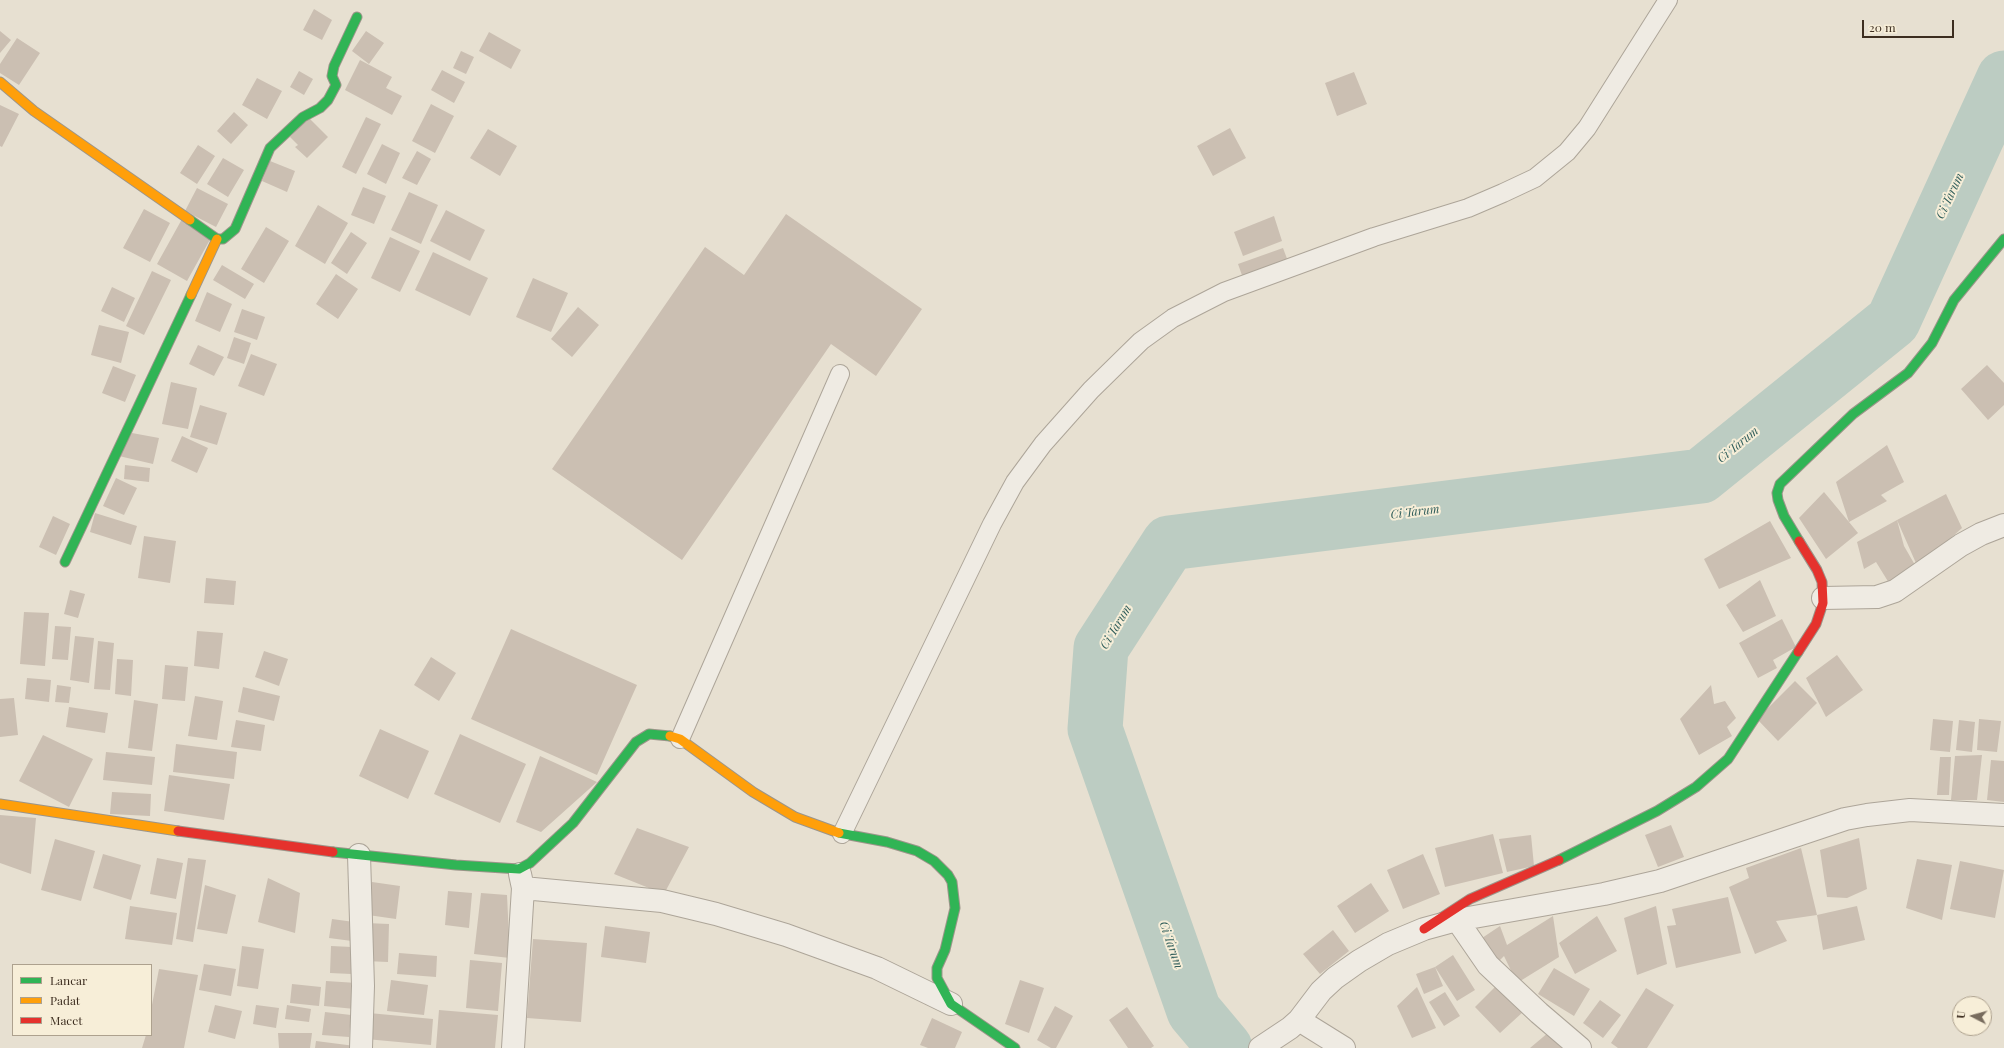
<!DOCTYPE html>
<style>
body{margin:0}
#map{position:relative;width:2004px;height:1048px;overflow:hidden;background:#e7e0d1;font-family:"Playfair Display",serif}
canvas{display:block}
.legend{position:absolute;left:12px;top:964px;width:140px;height:72px;box-sizing:border-box;background:#f7eed8;border:1px solid #ada18e;margin:0;padding:5px 7px;list-style:none;font-size:12px;color:#3d2e20}
.legend li{display:flex;align-items:center;gap:8px;height:20px}
.legend b{width:20px;border:1px solid #ada18e}
.north{position:absolute;left:1952px;top:996px;width:40px;height:40px;box-sizing:border-box;background:#f7eed8;border:1px solid #ada18e;border-radius:50%;rotate:276deg;font-size:11px;font-weight:700;line-height:16px;text-align:center;color:#3d2e20}
.north::after{content:'';display:block;margin:auto;width:14px;height:18px;background:#786c5e;clip-path:polygon(50% 0,100% 100%,50% 72%,0 100%)}
.scale{position:absolute;left:1862px;top:20px;width:92px;height:18px;box-sizing:border-box;border:2px solid #3d2e20;border-top:0;padding-left:5px;font-size:12px;line-height:14px;white-space:nowrap;color:#3d2e20;-webkit-text-stroke:3px #f7eed8;paint-order:stroke}
</style>
<div id="map">
<canvas width="2004" height="1048"></canvas>
<ul class="legend">
<li><b style="height:5px;background:#30b455"></b>Lancar</li>
<li><b style="height:5px;background:#ff9f0a"></b>Padat</li>
<li><b style="height:5px;background:#e5322d"></b>Macet</li>
</ul>
<div class="north">U</div>
<div class="scale">20 m</div>
</div>
<script>
const ctx = document.querySelector('canvas').getContext('2d');
ctx.lineJoin = 'round';
function poly(rows) {
  const path = new Path2D();
  for (const r of rows) {
    path.moveTo(r[0], r[1]);
    for (let i = 2; i < r.length; i += 2) path.lineTo(r[i], r[i + 1]);
  }
  return path;
}
function stroke(path, color, width, dash) {
  ctx.strokeStyle = color;
  ctx.lineWidth = width;
  ctx.lineCap = dash ? 'butt' : 'round';
  ctx.setLineDash(dash || []);
  ctx.stroke(path);
}
function paint(path, color) {
  ctx.fillStyle = color;
  ctx.fill(path, 'evenodd');
}
function label(font, color, halo, rows, align = 'center') {
  ctx.font = font + ' "Playfair Display",serif';
  ctx.lineWidth = 4;
  ctx.setLineDash([]);
  ctx.textBaseline = 'middle';
  ctx.strokeStyle = halo;
  ctx.fillStyle = color;
  for (const [text, x, y, turn = 0] of rows) {
    ctx.save();
    ctx.translate(x, y);
    ctx.rotate((+turn || 0) * Math.PI / 180);
    ctx.textAlign = isNaN(turn) ? turn : align;
    if (halo) ctx.strokeText(text, 0, 0);
    ctx.fillText(text, 0, 0);
    ctx.restore();
  }
}
stroke(poly([
 [1225,1048,1194,1011,1095,729,1101,648,1169,543,1701,476,1893,321,2004,78]
]), '#bcccc2', 55);
paint(poly([
 [314,9,332,20,322,40,303,30],
 [0,31,11,40,0,53],
 [366,31,384,43,369,64,352,51],
 [489,32,521,50,511,69,479,51],
 [17,38,40,53,19,85,0,73,0,64],
 [461,51,474,57,466,74,453,68],
 [360,60,392,77,386,88,402,96,392,115,345,90],
 [442,70,465,82,454,103,431,90],
 [299,71,313,79,304,95,290,87],
 [1354,72,1367,104,1337,116,1325,83],
 [257,78,282,91,267,119,242,105],
 [431,104,454,116,435,153,412,141],
 [0,105,19,114,2,147,0,146],
 [234,112,248,125,231,144,217,131],
 [366,117,381,124,356,174,342,167],
 [309,118,328,137,307,158,295,147,298,145,290,137],
 [1230,128,1246,158,1213,176,1197,146],
 [488,129,517,146,500,176,470,158],
 [382,144,400,153,386,184,367,174],
 [198,145,215,156,197,184,180,173],
 [417,151,431,159,417,185,402,178],
 [223,158,244,170,228,197,207,184],
 [270,161,295,171,287,192,262,181],
 [363,187,386,196,374,224,351,215],
 [197,188,228,204,216,227,185,211],
 [409,192,438,205,421,244,391,230],
 [318,205,348,223,325,264,295,246],
 [144,209,170,223,150,262,123,248],
 [446,210,485,230,470,261,430,241],
 [786,214,922,309,876,376,831,344,682,560,552,469,705,247,744,275],
 [1274,216,1282,241,1243,256,1234,232],
 [182,219,212,236,187,281,157,264],
 [266,227,289,241,264,283,241,269],
 [351,232,367,243,347,274,331,263],
 [390,237,420,251,400,292,371,278],
 [1283,248,1289,264,1244,281,1238,264],
 [433,252,488,278,470,316,415,290],
 [222,265,254,284,245,299,213,280],
 [152,271,171,280,144,335,126,326],
 [336,274,358,289,338,319,316,304],
 [533,278,568,293,551,332,516,317],
 [112,287,135,298,124,322,101,311],
 [207,292,232,304,220,332,195,321],
 [578,307,599,325,572,357,551,339],
 [242,309,265,317,257,340,234,332],
 [99,325,129,332,121,363,91,355],
 [234,337,251,343,244,364,227,358],
 [198,345,224,357,214,376,189,364],
 [251,354,277,364,264,396,238,386],
 [1987,365,2004,383,2004,405,1988,420,1961,389],
 [113,366,136,375,125,402,102,393],
 [171,382,197,388,188,429,162,424],
 [200,405,227,413,217,445,190,437],
 [132,433,159,438,153,464,119,456],
 [182,436,208,448,197,473,171,461],
 [1887,445,1904,482,1881,495,1887,501,1849,522,1858,533,1826,559,1799,518,1824,492,1849,522,1836,482],
 [125,465,150,468,149,482,124,479],
 [116,478,137,488,124,515,103,506],
 [1946,494,1962,528,1952,537,1954,544,1919,570,1897,520,1904,546,1915,565,1889,583,1876,562,1864,569,1857,542,1897,520],
 [95,513,137,526,131,545,90,532],
 [53,516,70,524,56,555,39,547],
 [1770,521,1791,558,1719,589,1704,559],
 [144,536,176,541,170,583,138,578],
 [206,578,236,581,234,605,204,603],
 [1760,580,1776,616,1743,632,1726,605],
 [70,590,85,594,78,618,64,614],
 [24,612,49,613,45,666,20,664],
 [1782,619,1796,647,1773,660,1777,668,1758,678,1739,643],
 [55,626,71,627,68,660,52,659],
 [511,629,637,685,597,775,471,719],
 [197,631,223,633,219,669,194,666],
 [75,636,94,638,89,683,70,680],
 [98,641,114,643,110,690,94,689],
 [264,651,288,659,279,686,255,677],
 [1837,655,1863,690,1826,717,1806,678],
 [431,657,456,673,439,701,414,685],
 [117,659,133,660,131,696,115,694],
 [165,665,188,667,185,701,162,699],
 [27,678,51,680,49,702,25,699],
 [1795,681,1817,703,1778,741,1757,719],
 [57,685,71,687,69,703,55,702],
 [1711,685,1714,704,1725,701,1736,718,1727,727,1732,736,1699,755,1680,719],
 [243,687,280,696,274,721,238,712],
 [195,696,223,701,217,740,188,736],
 [14,698,18,735,0,737,0,699],
 [134,700,158,704,152,751,128,748],
 [69,707,108,713,105,733,66,727],
 [1933,719,1953,721,1950,752,1930,750],
 [1979,719,2001,721,1997,752,1977,750],
 [236,720,265,725,261,751,231,747],
 [1959,720,1975,722,1972,752,1956,750],
 [380,729,429,751,408,799,359,776],
 [460,734,526,764,500,823,434,794],
 [43,735,93,759,69,807,19,781],
 [176,744,237,752,234,779,173,772],
 [106,752,155,757,152,785,103,780],
 [1982,755,1977,800,1951,800,1955,756],
 [540,756,597,782,541,832,516,822],
 [1940,757,1951,757,1949,795,1937,795],
 [1991,760,2004,761,2004,802,1987,800],
 [169,775,230,784,224,820,164,811],
 [112,792,151,794,150,816,110,814],
 [0,815,36,818,31,874,0,863],
 [1671,825,1684,857,1658,867,1645,835],
 [637,828,689,847,664,894,614,874],
 [1493,834,1503,873,1445,887,1435,848],
 [1531,835,1534,866,1507,872,1499,839],
 [1859,838,1867,889,1847,898,1827,897,1820,850],
 [55,839,95,851,81,901,41,890],
 [1801,848,1817,915,1776,921,1787,941,1755,954,1729,887,1749,878,1746,868],
 [103,854,141,865,131,900,93,888],
 [1423,854,1440,894,1403,909,1387,870],
 [157,858,183,863,176,899,150,894],
 [188,858,206,860,193,942,176,939],
 [1917,859,1952,865,1942,920,1906,908],
 [1960,861,2004,870,1995,918,1950,909],
 [268,878,300,893,295,933,258,922],
 [372,882,400,886,396,919,368,915],
 [1371,883,1389,911,1355,933,1337,906],
 [205,885,236,895,227,934,197,929],
 [448,891,472,893,469,928,445,925],
 [481,893,507,895,510,958,474,954],
 [1728,897,1741,953,1676,968,1667,926,1676,925,1672,909],
 [130,906,177,913,172,945,125,939],
 [1656,906,1667,964,1637,975,1624,918],
 [1857,906,1865,940,1823,950,1817,915],
 [1553,916,1559,957,1517,983,1504,956,1495,965,1479,940,1500,926,1507,945],
 [1597,916,1617,951,1575,974,1559,943],
 [332,919,354,922,352,941,329,938],
 [366,923,389,924,388,962,365,961],
 [605,926,650,932,646,963,601,957],
 [1333,930,1349,951,1320,974,1303,954],
 [533,939,587,943,581,1022,527,1018],
 [242,946,264,949,258,989,237,986],
 [331,946,352,947,351,974,330,973],
 [399,953,437,956,436,977,397,974],
 [1453,955,1475,990,1457,1001,1435,967],
 [470,960,502,963,498,1011,466,1008],
 [204,964,236,969,231,996,199,990],
 [1435,967,1443,986,1424,994,1416,974],
 [1554,968,1590,989,1574,1016,1538,994],
 [159,969,198,975,184,1048,142,1048,146,1035,151,1035,151,1010],
 [391,980,428,985,424,1015,387,1011],
 [1020,980,1044,988,1029,1033,1005,1024],
 [326,981,357,983,355,1009,324,1006],
 [292,984,321,987,319,1006,290,1003],
 [1497,985,1523,1012,1500,1033,1475,1007],
 [1417,987,1436,1028,1412,1038,1397,1006],
 [1646,988,1674,1005,1647,1048,1618,1048,1611,1043],
 [1445,992,1460,1016,1444,1026,1429,1002],
 [1600,1000,1621,1015,1603,1038,1583,1023],
 [215,1005,242,1011,235,1039,208,1032],
 [256,1005,279,1008,276,1028,253,1024],
 [287,1005,311,1009,309,1022,285,1019],
 [1055,1006,1073,1016,1056,1048,1051,1048,1037,1040],
 [1127,1007,1154,1046,1151,1048,1128,1048,1109,1020],
 [439,1010,498,1015,495,1048,436,1048],
 [325,1012,351,1015,349,1037,322,1035],
 [369,1013,433,1019,431,1045,366,1039],
 [932,1018,962,1032,955,1048,928,1048,920,1045],
 [1549,1032,1563,1048,1530,1048],
 [278,1033,312,1033,310,1048,279,1048],
 [316,1041,355,1046,355,1048,315,1048]
]), '#cbbfb2');
const lane = poly([
 [680,739,840,374],
 [842,834,992,524,1015,482,1043,444,1091,390,1141,341,1173,318,1224,292,1374,237,1468,208,1503,193,1535,178,1567,152,1587,128,1668,0]
]);
const street = poly([
 [1823,598,1877,597,1895,591,1961,545,1981,534,2004,525],
 [359,855,363,986,361,1048],
 [523,888,662,901,716,914,786,935,877,968,951,1004],
 [1457,920,1488,965,1539,1013,1580,1048],
 [1299,1020,1344,1048],
 [513,1048,523,888,520,874],
 [1260,1048,1290,1028,1299,1020,1321,991,1335,978,1359,961,1388,944,1424,929,1457,920,1604,894,1660,881,1845,819,1867,815,1910,810,2004,815]
]);
const fast = poly([
 [190,220,217,239,223,239,235,229,270,148,303,117,320,108,328,100,336,85,332,76,334,66,357,17],
 [1799,541,1784,516,1778,500,1777,493,1780,484,1853,414,1908,373,1932,343,1954,300,2004,239],
 [65,562,191,295],
 [839,833,887,842,917,851,934,861,948,875,952,882,955,908,945,950,937,968,937,978,951,1004,1015,1048],
 [333,852,456,865,519,869,530,863,573,823,636,742,649,734,670,736],
 [1559,860,1657,811,1696,787,1728,759,1798,652]
]);
const slow = poly([
 [0,82,34,111,190,220],
 [191,295,217,239],
 [670,736,680,739,753,792,795,817,839,833],
 [0,804,178,831]
]);
const jam = poly([
 [1798,652,1816,624,1823,603,1822,582,1817,570,1799,541],
 [178,831,333,852],
 [1424,929,1470,899,1559,860]
]);
stroke(lane, '#ada599', 20);
stroke(street, '#ada599', 24);
stroke(fast, '#9c958a', 11);
stroke(slow, '#9c958a', 11);
stroke(jam, '#9c958a', 11);
stroke(lane, '#efebe3', 18);
stroke(street, '#efebe3', 22);
stroke(fast, '#30b455', 9);
stroke(slow, '#ff9f0a', 9);
stroke(jam, '#e5322d', 9);
label('italic 12px', '#2f5d5a', '#f7eed8', [
 ["Ci Tarum",1950,196,-65],
 ["Ci Tarum",1738,445,-39],
 ["Ci Tarum",1415,512,-7],
 ["Ci Tarum",1116,627,-59],
 ["Ci Tarum",1171,945,71]
]);
</script>
